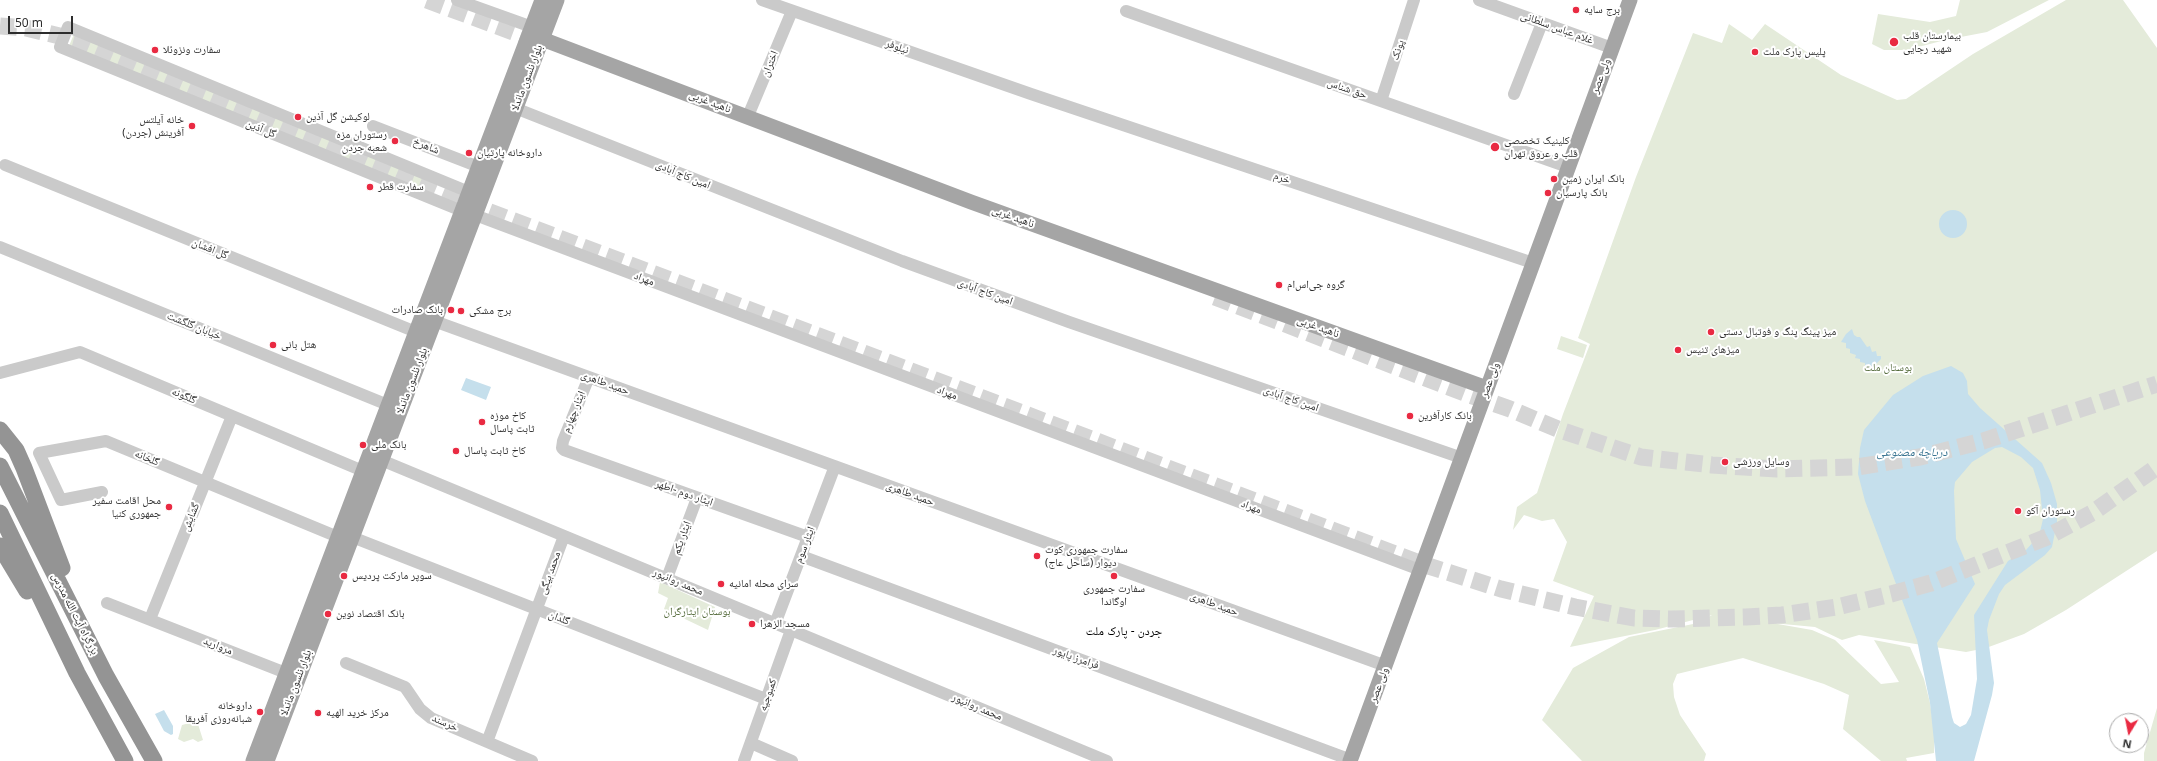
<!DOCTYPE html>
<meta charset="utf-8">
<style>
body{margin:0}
#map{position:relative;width:2157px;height:761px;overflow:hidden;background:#fff;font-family:"Noto Sans",sans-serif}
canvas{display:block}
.north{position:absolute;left:2109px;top:713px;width:40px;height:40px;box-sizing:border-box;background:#fff;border:1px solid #ababab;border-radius:50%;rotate:190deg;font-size:11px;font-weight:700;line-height:16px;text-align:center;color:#2d2d2d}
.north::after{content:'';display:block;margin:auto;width:14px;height:18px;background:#e92a42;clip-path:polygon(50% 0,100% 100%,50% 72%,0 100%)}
.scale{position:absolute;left:8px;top:16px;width:65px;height:18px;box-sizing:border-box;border:2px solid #2d2d2d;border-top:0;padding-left:5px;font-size:12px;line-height:14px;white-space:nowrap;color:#2d2d2d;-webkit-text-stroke:3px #fff;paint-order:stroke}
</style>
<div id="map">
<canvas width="2157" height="761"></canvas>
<div class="north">N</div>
<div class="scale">50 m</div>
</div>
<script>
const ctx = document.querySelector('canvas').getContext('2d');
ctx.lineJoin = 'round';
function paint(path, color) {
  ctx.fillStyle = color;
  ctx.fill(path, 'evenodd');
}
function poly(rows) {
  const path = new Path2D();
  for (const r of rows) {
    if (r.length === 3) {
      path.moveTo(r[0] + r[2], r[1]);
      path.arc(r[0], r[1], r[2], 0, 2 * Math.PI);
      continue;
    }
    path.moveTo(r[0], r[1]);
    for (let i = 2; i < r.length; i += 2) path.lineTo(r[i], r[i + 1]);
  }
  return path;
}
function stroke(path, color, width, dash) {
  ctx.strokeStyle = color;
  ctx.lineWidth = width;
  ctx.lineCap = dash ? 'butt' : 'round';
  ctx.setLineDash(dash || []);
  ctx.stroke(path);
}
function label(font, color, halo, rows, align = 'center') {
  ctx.font = font + ' "Noto Sans","Noto Naskh Arabic",sans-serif';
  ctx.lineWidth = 4;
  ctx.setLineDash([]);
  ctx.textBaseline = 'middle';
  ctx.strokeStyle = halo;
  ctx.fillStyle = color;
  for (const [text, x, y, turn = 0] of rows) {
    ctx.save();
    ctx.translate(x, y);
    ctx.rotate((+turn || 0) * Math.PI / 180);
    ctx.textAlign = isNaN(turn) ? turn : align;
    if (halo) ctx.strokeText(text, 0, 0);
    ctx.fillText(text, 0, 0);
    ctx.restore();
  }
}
paint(poly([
 [1960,0,2049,0,1987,32,1945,40,1907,50,1884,50,1872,44,1878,14,1930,22,1956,16],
 [2066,0,2123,0,2157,48,2157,551,2066,610,2024,634,1986,648,1966,652,1859,635,1842,640,1815,627,1772,623,1812,630,1835,640,1881,684,1899,682,1874,640,1910,647,1924,679,1930,703,1934,730,1934,753,1906,758,1907,761,1881,761,1843,729,1849,695,1824,684,1743,658,1677,674,1673,684,1674,697,1680,715,1706,754,1704,761,1582,761,1542,720,1573,668,1629,637,1698,623,1712,615,1655,630,1570,647,1594,596,1553,581,1567,542,1554,519,1542,521,1524,515,1513,530,1517,507,1537,493,1563,414,1590,344,1578,338,1636,177,1693,33,1722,43,1729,24,1752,40,1765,24,1841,75,1897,100,1906,99,1973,54],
 [74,34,437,183,432,196,69,46],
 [1561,336,1587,345,1583,358,1557,349],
 [660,582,715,607,708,630,664,609,668,598,658,593],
 [2157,708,2157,761,2144,761,2144,753],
 [197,721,203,740,198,742,193,739,184,742,178,739,182,725]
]), '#e4ebda');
paint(poly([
 [1953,224,14],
 [1852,329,1854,335,1857,337,1860,337,1867,347,1870,346,1872,352,1876,351,1877,356,1881,356,1881,359,1872,368,1865,367,1865,363,1860,362,1860,359,1855,358,1856,355,1850,353,1850,349,1846,348,1846,343,1841,342,1846,334],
 [1951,366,1963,373,1967,381,1968,394,1980,408,2042,463,2051,483,2057,504,2057,522,2052,547,2045,555,2005,585,1999,594,1989,620,1987,630,1994,683,1992,695,1974,761,1936,761,1930,703,1917,640,1865,501,1858,474,1860,448,1864,430,1893,395,1923,376],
 [2002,447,2021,457,2033,468,2040,490,2043,519,2040,532,2035,540,2026,550,2008,561,1974,615,1977,679,1971,715,1966,724,1960,727,1954,723,1952,717,1937,643,1975,584,1956,539,1954,491,1955,482,1972,462,1995,448],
 [466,378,491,387,486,400,461,390],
 [164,710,173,726,173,734,171,735,164,731,155,714]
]), '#c5dfec');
stroke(poly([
 [427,0,543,43],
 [0,26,26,28,80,41,485,210,1422,564,1501,589,1575,607,1634,618,1672,619,1746,617,1782,615,1837,607,1891,594,1931,583,2047,537,2092,513,2157,467],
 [1215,297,1467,394,1510,409,1560,430,1641,457,1712,465,1777,469,1857,467,1920,457,1983,441,2157,384]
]), '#d5d5d5', 17, [17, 8]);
stroke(poly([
 [457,0,532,27],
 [762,0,1031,94,1533,263],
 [1479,0,1612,48],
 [1126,11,1568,167],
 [1514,94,1542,23],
 [1381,101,1414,0],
 [515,108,902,261,1069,322,1462,458],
 [748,116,792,11],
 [373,126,479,167],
 [5,165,416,332],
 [462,211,60,47,68,27,469,192],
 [475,215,1420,570],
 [0,247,388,405],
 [434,321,1386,666],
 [0,373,80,352,363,471],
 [589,377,563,441,562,448,564,450,808,537],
 [381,460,1107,761],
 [102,492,61,500,39,453,106,441,338,537],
 [352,537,766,699],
 [801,556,1351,760],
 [667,578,697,498],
 [107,603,286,673],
 [150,619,232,416],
 [775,624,835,466],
 [346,663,405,687,420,709,431,718,532,761],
 [487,742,564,536],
 [751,743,792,761],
 [744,761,791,630]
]), '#cacaca', 12);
stroke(poly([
 [542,39,971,202,1487,388],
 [253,761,542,0],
 [267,761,557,0],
 [1350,761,1630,0]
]), '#a5a5a5', 15);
stroke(poly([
 [0,430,16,450,24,468,62,568],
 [0,466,106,676,154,761],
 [0,513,77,673,125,761],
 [0,546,27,591]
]), '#949494', 17);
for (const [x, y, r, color] of [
 [1576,10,4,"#e92a42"],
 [1894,42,5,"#e92a42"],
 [155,50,4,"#e92a42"],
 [1755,52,4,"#e92a42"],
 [298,117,4,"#e92a42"],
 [192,126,4,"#e92a42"],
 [395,141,4,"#e92a42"],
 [1495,147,5,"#e92a42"],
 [469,153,4,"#e92a42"],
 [1554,179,4,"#e92a42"],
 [370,187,4,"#e92a42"],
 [1548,193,4,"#e92a42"],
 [1279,285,4,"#e92a42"],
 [451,310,4,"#e92a42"],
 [461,311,4,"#e92a42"],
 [1711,332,4,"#e92a42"],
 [273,345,4,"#e92a42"],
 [1678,350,4,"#e92a42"],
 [1410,416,4,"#e92a42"],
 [482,422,4,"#e92a42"],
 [363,445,4,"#e92a42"],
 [456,451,4,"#e92a42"],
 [1725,462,4,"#e92a42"],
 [169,507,4,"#e92a42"],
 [2018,511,4,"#e92a42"],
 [1037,556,4,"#e92a42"],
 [344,576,4,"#e92a42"],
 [1114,576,4,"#e92a42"],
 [721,584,4,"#e92a42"],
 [328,614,4,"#e92a42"],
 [752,624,4,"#e92a42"],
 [260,712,4,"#e92a42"],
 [318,713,4,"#e92a42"]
]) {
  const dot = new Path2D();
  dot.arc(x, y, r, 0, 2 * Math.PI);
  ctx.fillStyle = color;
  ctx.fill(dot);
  stroke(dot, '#fff', 1.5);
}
label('11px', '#2d2d2d', '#fff', [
 ["برج سایه",1584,10],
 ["بیمارستان قلب",1903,36],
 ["شهید رجایی",1903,49],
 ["سفارت ونزوئلا",163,50],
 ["پلیس پارک ملت",1763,52],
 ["لوکیشن گل آذین",306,117],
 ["خانه آیلتس",184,120,"right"],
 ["آفرینش (جردن)",184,133,"right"],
 ["رستوران مزه",387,135,"right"],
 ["شعبه جردن",387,148,"right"],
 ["کلینیک تخصصی",1504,141],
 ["قلب و عروق تهران",1504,154],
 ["داروخانه پارتیان",477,153],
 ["بانک ایران زمین",1562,179],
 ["سفارت قطر",378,187],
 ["بانک پارسیان",1556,193],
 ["گروه جی‌اس‌ام",1287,285],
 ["بانک صادرات",443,310,"right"],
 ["برج مشکی",469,311],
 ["میز پینگ پنگ و فوتبال دستی",1719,332],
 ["هتل بانی",281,345],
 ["میزهای تنیس",1686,350],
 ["کاخ موزه",490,416],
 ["ثابت پاسال",490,429],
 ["بانک کارآفرین",1418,416],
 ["بانک ملی",371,445],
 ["کاخ ثابت پاسال",464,451],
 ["وسایل ورزشی",1733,462],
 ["محل اقامت سفیر",161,501,"right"],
 ["جمهوری کنیا",161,514,"right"],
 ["رستوران آکو",2026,511],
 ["سفارت جمهوری کوت",1045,550],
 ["دیوار (ساحل عاج)",1045,563],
 ["سوپر مارکت پردیس",352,576],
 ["سرای محله امانیه",729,584],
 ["سفارت جمهوری",1114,589,"center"],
 ["اوگاندا",1114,602,"center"],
 ["بانک اقتصاد نوین",336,614],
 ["مسجد الزهرا",760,624],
 ["داروخانه",252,706,"right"],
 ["شبانه‌روزی آفریقا",252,719,"right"],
 ["مرکز خرید الهیه",326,713]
], 'left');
label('11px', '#2d2d2d', '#fff', [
 ["غلام عباس سلطانی",1557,28,20],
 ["نیلوفر",897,47,19],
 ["پونک",1398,50,-72],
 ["اختران",770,64,-68],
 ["ولی عصر",1601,76,-69],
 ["بلوار نلسون ماندلا",527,78,-69],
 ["حق شناس",1347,89,19],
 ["ناهید غربی",710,102,21],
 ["گل آذین",261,129,22],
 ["شاهرخ",426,146,21],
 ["امین کاج آبادی",683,175,22],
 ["خرم",1282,178,19],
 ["ناهید غربی",1013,217,20],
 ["گل‌ افشان",210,249,22],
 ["مهراد",644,279,21],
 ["امین کاج آبادی",985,292,20],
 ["خیابان گلگشت",194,326,22],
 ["ناهید غربی",1318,327,20],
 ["ولی عصر",1490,380,-70],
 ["بلوار نلسون ماندلا",412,381,-69],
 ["حمید طاهری",605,383,20],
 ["مهراد",947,393,21],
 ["گلگونه",184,396,23],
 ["امین کاج آبادی",1291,399,19],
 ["ایثار چهارم",574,412,-68],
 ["گلخانه",147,458,23],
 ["ایثار دوم -اطهر",684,493,19],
 ["حمید طاهری",910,494,20],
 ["مهراد",1251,507,21],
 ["گشایش",191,517,-68],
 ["ایثار یکم",682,538,-70],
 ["ایثار سوم",805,545,-69],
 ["محمد بيگی",550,573,-70],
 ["محمد روانپور",678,582,23],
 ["حمید طاهری",1214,604,20],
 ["بزرگراه آیت الله مدرس",75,614,63],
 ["گلدان",559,618,21],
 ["مروارید",218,646,22],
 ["فرامرز پایور",1076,658,20],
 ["بلوار نلسون ماندلا",296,683,-69],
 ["ولی عصر",1379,685,-70],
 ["کمبوجیه",768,695,-71],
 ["محمد روانپور",977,707,23],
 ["خرسند",445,723,24]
]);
label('11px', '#536a3a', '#fff', [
 ["بوستان ملت",1888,368],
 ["بوستان ایثارگران",697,612]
]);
label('italic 12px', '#397491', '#fff', [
 ["دریاچهٔ مصنوعی",1912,453]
]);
label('12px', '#000', '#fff', [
 ["جردن - پارک ملت",1124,632]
]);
</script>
